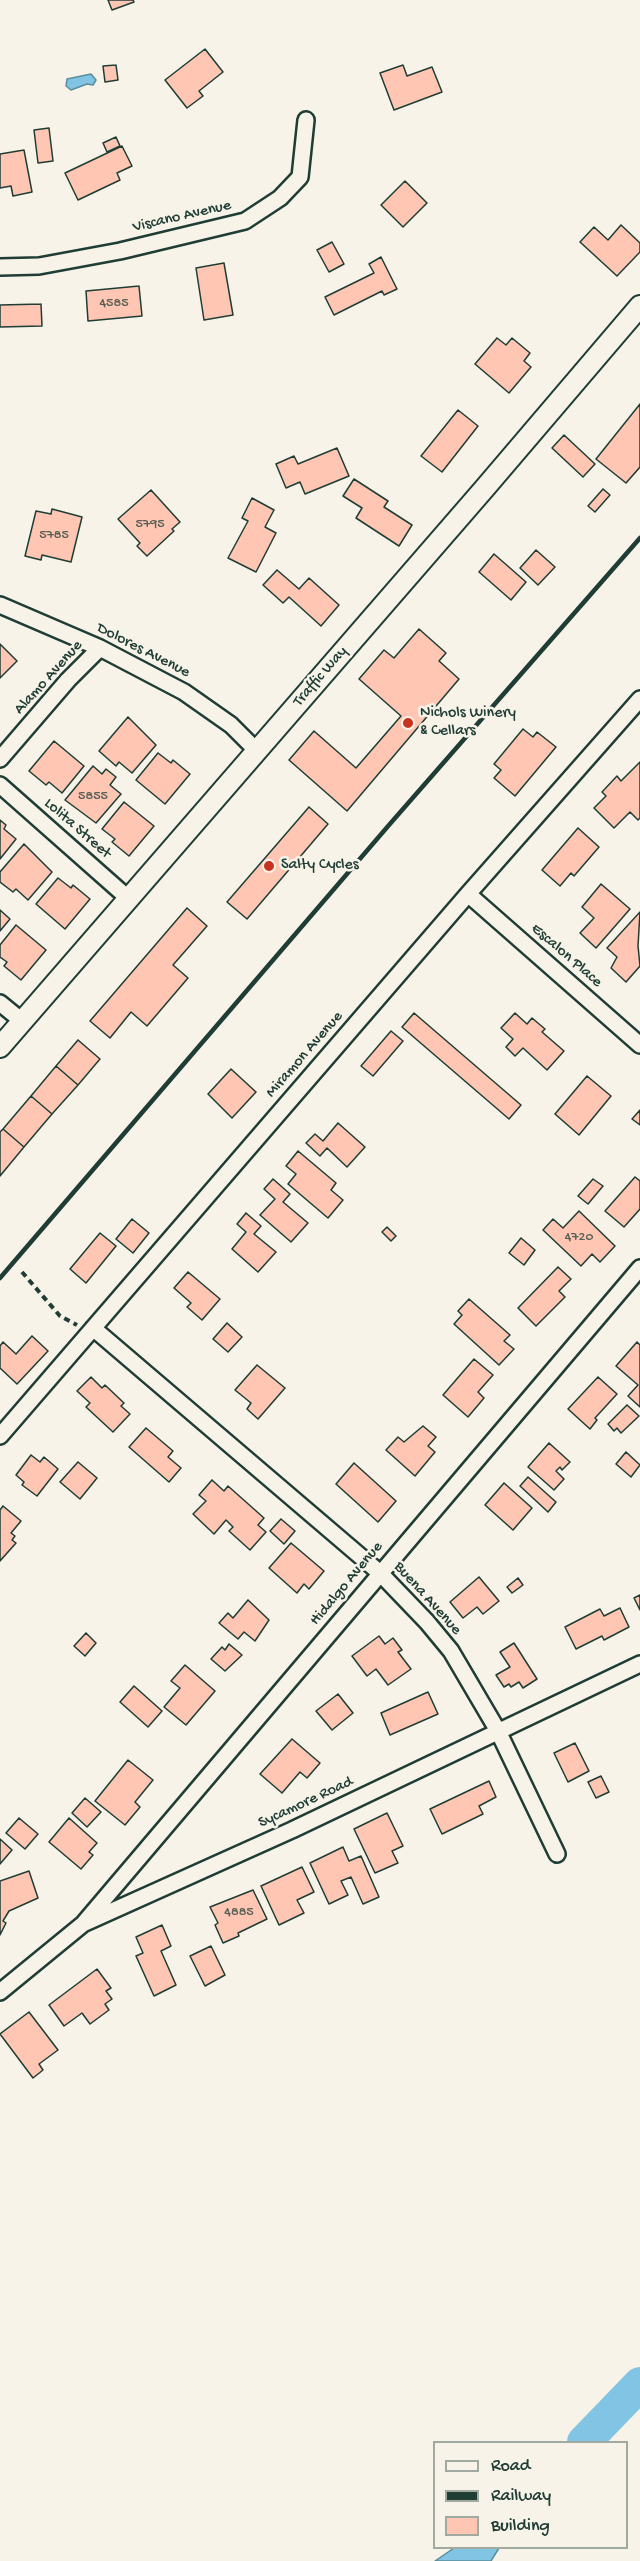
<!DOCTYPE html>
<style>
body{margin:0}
#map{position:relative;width:640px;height:2561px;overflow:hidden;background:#f7f3e8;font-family:"Gochi Hand",sans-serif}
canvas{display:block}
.legend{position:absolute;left:433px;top:2441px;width:195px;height:108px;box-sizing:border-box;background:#f7f3e8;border:2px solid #a1aaa0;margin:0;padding:8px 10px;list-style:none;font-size:18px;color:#1f3d34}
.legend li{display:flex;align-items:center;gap:12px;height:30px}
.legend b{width:30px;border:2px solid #a1aaa0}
</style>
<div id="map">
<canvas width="640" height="2561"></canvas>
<ul class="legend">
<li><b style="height:8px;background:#f7f3e8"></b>Road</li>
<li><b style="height:8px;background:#1f3d34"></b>Railway</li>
<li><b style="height:16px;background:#ffc6b3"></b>Building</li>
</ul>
</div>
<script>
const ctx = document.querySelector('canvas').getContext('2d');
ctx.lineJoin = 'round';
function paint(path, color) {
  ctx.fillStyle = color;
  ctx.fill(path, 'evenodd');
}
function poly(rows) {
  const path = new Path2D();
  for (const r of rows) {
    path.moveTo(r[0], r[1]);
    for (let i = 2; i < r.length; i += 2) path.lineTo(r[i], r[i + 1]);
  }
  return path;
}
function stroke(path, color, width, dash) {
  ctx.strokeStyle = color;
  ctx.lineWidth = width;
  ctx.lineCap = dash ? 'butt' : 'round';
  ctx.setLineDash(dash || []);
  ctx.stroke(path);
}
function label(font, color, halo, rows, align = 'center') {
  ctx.font = font + ' "Gochi Hand",sans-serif';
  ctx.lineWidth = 5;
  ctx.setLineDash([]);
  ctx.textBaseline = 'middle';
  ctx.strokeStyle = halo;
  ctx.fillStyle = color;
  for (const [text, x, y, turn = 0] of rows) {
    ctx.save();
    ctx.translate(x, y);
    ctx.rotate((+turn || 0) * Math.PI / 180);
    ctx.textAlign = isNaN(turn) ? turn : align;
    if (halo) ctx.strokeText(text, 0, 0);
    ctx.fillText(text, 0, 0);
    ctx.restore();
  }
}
const water = poly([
 [91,74,96,80,93,85,87,84,71,90,66,86,67,79,91,74],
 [454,2548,499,2548,491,2561,435,2561,454,2548]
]);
paint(water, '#82c4e3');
stroke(water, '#5a8e9d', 1.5);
stroke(poly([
 [584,2442,640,2384]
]), '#82c4e3', 34);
const building = poly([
 [108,0,133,0,134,2,112,10,108,0],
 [205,49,223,72,199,91,203,96,187,108,165,80,205,49],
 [116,65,118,80,105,82,103,66,116,65],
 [403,65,407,76,432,67,442,92,394,110,380,73,403,65],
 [49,128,53,161,38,163,34,130,49,128],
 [116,137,120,146,107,152,103,143,116,137],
 [122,146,132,166,117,173,120,180,78,200,65,173,122,146],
 [24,150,32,192,13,196,11,186,0,188,0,154,24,150],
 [405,181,427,203,403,227,381,205,405,181],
 [621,225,640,243,640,252,617,276,580,242,594,227,608,240,621,225],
 [332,242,344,264,329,272,317,250,332,242],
 [381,257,397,289,384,295,382,291,334,315,325,297,374,273,369,264,381,257],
 [224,263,233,315,204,320,196,268,224,263],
 [139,286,142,316,88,321,86,291,139,286],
 [41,304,42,326,0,327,0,305,41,304],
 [497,338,506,345,512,338,530,353,524,361,531,367,509,393,475,364,497,338],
 [640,404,640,467,626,483,596,459,640,404],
 [458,410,478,426,442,472,421,456,458,410],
 [564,435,595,464,583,477,552,448,564,435],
 [337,448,349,476,305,494,300,482,286,488,276,464,294,456,298,464,337,448],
 [354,479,388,501,384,507,412,525,399,546,356,518,362,508,343,496,354,479],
 [603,489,610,495,595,512,588,506,603,489],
 [151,490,180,522,172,529,174,531,147,556,137,546,140,543,118,519,151,490],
 [252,498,274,510,265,527,276,533,256,572,228,558,248,521,242,518,252,498],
 [52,509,82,517,71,562,42,555,41,560,25,556,36,511,51,514,52,509],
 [536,550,555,567,538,585,520,568,536,550],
 [494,554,526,582,511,600,479,572,494,554],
 [277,570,299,589,309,578,339,605,321,626,289,597,283,603,263,585,277,570],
 [419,629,446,653,439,661,459,679,347,811,289,760,314,731,356,768,401,716,359,679,384,650,394,658,419,629],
 [0,644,17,661,0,678,0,644],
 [128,717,156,745,132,773,119,762,116,766,99,751,128,717],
 [523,729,533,737,537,732,556,747,515,796,494,778,501,770,494,764,523,729],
 [54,741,84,766,62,793,49,782,46,785,29,771,54,741],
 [158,753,171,763,173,760,190,774,165,804,136,780,158,753],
 [640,762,640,818,638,820,630,812,614,828,594,808,606,796,602,792,617,776,621,781,640,762],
 [93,766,102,774,106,769,116,777,110,785,121,794,96,823,65,800,93,766],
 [124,802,154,826,129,856,112,842,115,839,102,829,124,802],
 [309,807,328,824,247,919,227,902,309,807],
 [0,820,6,825,4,829,16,839,0,859,0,820],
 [578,828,599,847,574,876,571,873,560,886,542,870,578,828],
 [24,844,52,872,28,900,16,889,13,892,0,882,0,872,24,844],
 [58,878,71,888,73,885,90,899,65,929,36,904,58,878],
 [601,884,630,909,596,948,580,933,594,918,582,907,601,884],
 [187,908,207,926,173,965,188,978,147,1026,131,1012,110,1038,90,1021,187,908],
 [0,910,10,919,0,931,0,910],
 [640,912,638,946,640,966,626,982,611,968,617,957,607,948,640,912],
 [16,925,46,950,21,980,4,966,7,962,0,957,0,945,16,925],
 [414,1013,521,1105,509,1119,402,1027,414,1013],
 [515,1013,527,1024,532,1018,545,1029,542,1032,564,1051,547,1070,523,1048,515,1056,506,1047,513,1039,501,1028,515,1013],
 [391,1031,403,1041,373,1076,361,1066,391,1031],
 [78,1040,100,1059,78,1085,56,1066,78,1040],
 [56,1066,78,1085,52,1114,31,1096,56,1066],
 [231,1069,256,1092,232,1118,208,1094,231,1069],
 [587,1076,611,1096,579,1135,555,1114,587,1076],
 [31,1096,52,1114,24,1147,3,1129,31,1096],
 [640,1110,640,1125,632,1119,640,1110],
 [338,1123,365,1147,347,1167,327,1148,320,1156,306,1143,315,1134,323,1141,338,1123],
 [3,1129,24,1147,0,1176,0,1132,3,1129],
 [298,1151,336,1183,331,1190,343,1200,328,1218,288,1184,296,1174,286,1166,298,1151],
 [635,1177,640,1181,640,1209,624,1227,605,1211,635,1177],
 [273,1179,290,1194,283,1202,308,1223,291,1242,260,1215,275,1199,264,1189,273,1179],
 [593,1179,603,1186,588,1204,578,1196,593,1179],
 [579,1211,615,1246,600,1262,592,1254,581,1266,543,1230,553,1219,563,1228,579,1211],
 [246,1213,261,1226,254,1234,276,1252,258,1272,232,1249,246,1232,237,1224,246,1213],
 [132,1219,149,1233,133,1253,116,1239,132,1219],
 [387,1227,396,1236,391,1241,382,1232,387,1227],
 [100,1233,116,1246,86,1283,70,1269,100,1233],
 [521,1238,535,1250,524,1265,509,1253,521,1238],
 [558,1267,571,1279,559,1291,565,1297,536,1326,518,1308,558,1267],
 [188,1272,220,1299,202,1320,187,1307,191,1303,174,1288,188,1272],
 [469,1299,510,1335,504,1341,514,1349,499,1365,454,1324,462,1315,458,1311,469,1299],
 [227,1323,242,1337,228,1352,213,1339,227,1323],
 [32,1336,48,1351,17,1384,0,1368,0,1346,3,1342,16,1354,32,1336],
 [637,1342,640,1345,640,1407,628,1396,638,1385,616,1366,637,1342],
 [474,1359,493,1375,478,1392,484,1398,468,1417,443,1395,474,1359],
 [257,1365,285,1388,258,1419,247,1409,251,1403,235,1390,257,1365],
 [91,1377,102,1388,105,1385,124,1403,121,1406,130,1414,113,1432,86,1407,90,1403,77,1391,91,1377],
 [598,1377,617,1394,595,1418,597,1420,590,1429,568,1409,598,1377],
 [627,1405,639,1416,621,1433,617,1428,614,1431,608,1424,627,1405],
 [423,1426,436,1437,428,1446,435,1452,415,1476,386,1450,398,1437,404,1442,423,1426],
 [146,1428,173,1451,168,1457,181,1468,169,1482,129,1447,146,1428],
 [549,1443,570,1462,562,1470,560,1467,556,1471,564,1479,554,1490,528,1467,549,1443],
 [626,1452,640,1465,631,1477,616,1464,626,1452],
 [31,1455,40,1462,44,1457,58,1469,37,1496,22,1485,24,1482,16,1475,31,1455],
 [78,1462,97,1478,80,1499,60,1482,78,1462],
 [354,1463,396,1501,378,1522,336,1484,354,1463],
 [528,1477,556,1502,548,1512,520,1486,528,1477],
 [212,1480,224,1491,228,1486,264,1518,258,1525,266,1532,250,1550,229,1531,233,1527,226,1520,214,1534,193,1514,206,1501,199,1495,212,1480],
 [504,1483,532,1508,513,1530,485,1505,504,1483],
 [3,1506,21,1521,11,1533,15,1536,12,1540,16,1543,0,1561,0,1510,3,1506],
 [281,1519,295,1531,284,1544,270,1531,281,1519],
 [291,1543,324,1571,309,1589,304,1584,297,1593,269,1568,291,1543],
 [479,1577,499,1601,483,1614,477,1607,463,1618,450,1602,479,1577],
 [518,1578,523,1585,512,1593,507,1587,518,1578],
 [640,1595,640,1610,634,1598,640,1595],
 [248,1600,269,1620,255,1641,244,1632,238,1639,219,1623,228,1613,233,1618,248,1600],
 [620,1608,629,1627,604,1640,602,1636,576,1649,565,1627,600,1609,604,1616,620,1608],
 [86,1633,96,1643,85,1656,74,1646,86,1633],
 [379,1636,385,1644,393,1638,402,1650,398,1652,411,1669,388,1685,376,1669,367,1676,352,1656,379,1636],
 [514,1643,537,1679,523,1688,519,1682,511,1687,509,1684,504,1687,496,1675,510,1667,500,1652,514,1643],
 [229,1644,242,1655,225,1671,211,1659,222,1647,225,1650,229,1644],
 [185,1665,215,1691,186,1725,164,1707,180,1688,171,1681,185,1665],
 [134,1686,162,1711,148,1727,120,1702,134,1686],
 [428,1692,438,1714,390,1735,381,1713,428,1692],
 [338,1694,353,1713,332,1730,316,1711,338,1694],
 [292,1739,320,1763,307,1778,300,1772,282,1793,260,1774,292,1739],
 [575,1743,589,1771,568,1782,554,1753,575,1743],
 [128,1760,153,1780,135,1802,140,1807,125,1825,95,1801,128,1760],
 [601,1776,609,1792,596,1798,588,1782,601,1776],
 [489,1781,496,1797,479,1806,483,1814,442,1834,430,1809,489,1781],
 [85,1798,101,1812,87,1827,72,1813,85,1798],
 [387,1813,403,1846,392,1851,398,1863,375,1873,354,1829,387,1813],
 [19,1818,38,1834,25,1849,6,1833,19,1818],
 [69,1818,97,1843,89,1852,93,1855,81,1869,49,1842,69,1818],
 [0,1839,12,1850,0,1864,0,1839],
 [343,1847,349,1861,361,1856,379,1897,363,1904,351,1877,341,1881,348,1895,329,1904,310,1863,343,1847],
 [302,1867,314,1892,297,1900,304,1913,279,1925,261,1886,302,1867],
 [29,1871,38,1898,9,1911,3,1921,6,1923,0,1935,0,1881,29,1871],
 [253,1890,267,1919,238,1933,239,1936,223,1943,215,1925,218,1923,210,1907,253,1890],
 [162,1925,171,1946,161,1951,176,1985,154,1996,136,1956,143,1953,136,1937,162,1925],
 [211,1946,225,1975,205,1986,190,1956,211,1946],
 [97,1969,111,1988,106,1991,112,1999,105,2004,109,2010,90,2024,82,2013,64,2026,49,2005,97,1969],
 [29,2012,58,2050,39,2064,43,2070,33,2078,0,2034,29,2012]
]);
paint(building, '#ffc6b3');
stroke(building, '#1f3d34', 1.5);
const minor = poly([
 [0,267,39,266,120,251,245,221,280,198,300,177,306,120],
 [0,605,100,648,184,692,231,725,257,751],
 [0,759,68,680,100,648],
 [0,785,129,899],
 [468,894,640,1045],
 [0,1003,22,1021],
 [93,1328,380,1573,427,1622,451,1651,498,1731,557,1854],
 [0,1436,468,894,640,699],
 [83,1924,640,1268],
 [0,1992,83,1924,292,1830,640,1664]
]);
const tertiary = poly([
 [0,1047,484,489,640,306]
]);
stroke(minor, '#1f3d34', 20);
stroke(tertiary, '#1f3d34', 24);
stroke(poly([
 [22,1272,60,1316,77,1325]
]), '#1f3d34', 4, [6, 4.5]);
stroke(minor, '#f7f3e8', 15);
stroke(tertiary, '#f7f3e8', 20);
stroke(poly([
 [0,1278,389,825,640,538]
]), '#1f3d34', 4.5);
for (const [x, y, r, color] of [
 [408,723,6,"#c8321e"],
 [269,866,6,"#c8321e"]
]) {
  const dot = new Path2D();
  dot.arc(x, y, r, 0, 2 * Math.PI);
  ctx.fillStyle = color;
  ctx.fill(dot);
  stroke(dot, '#f7f3e8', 2);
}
label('14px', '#575f54', null, [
 ["4585",114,304],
 ["5795",150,525],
 ["5785",54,536],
 ["5855",93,797],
 ["4720",579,1238],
 ["4885",239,1913]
]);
label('16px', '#1f3d34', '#f7f3e8', [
 ["Viscano Avenue",182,217,-13],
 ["Dolores Avenue",143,651,27],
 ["Traffic Way",321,677,-49],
 ["Alamo Avenue",49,678,-48],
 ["Lolita Street",77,829,41],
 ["Escalon Place",566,956,41],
 ["Miramon Avenue",305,1055,-49],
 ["Hidalgo Avenue",347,1584,-50],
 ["Buena Avenue",427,1599,48],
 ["Sycamore Road",306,1803,-25]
]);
label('16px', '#1f3d34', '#f7f3e8', [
 ["Nichols Winery",420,714],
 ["& Cellars",420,732],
 ["Salty Cycles",281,866]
], 'left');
</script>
